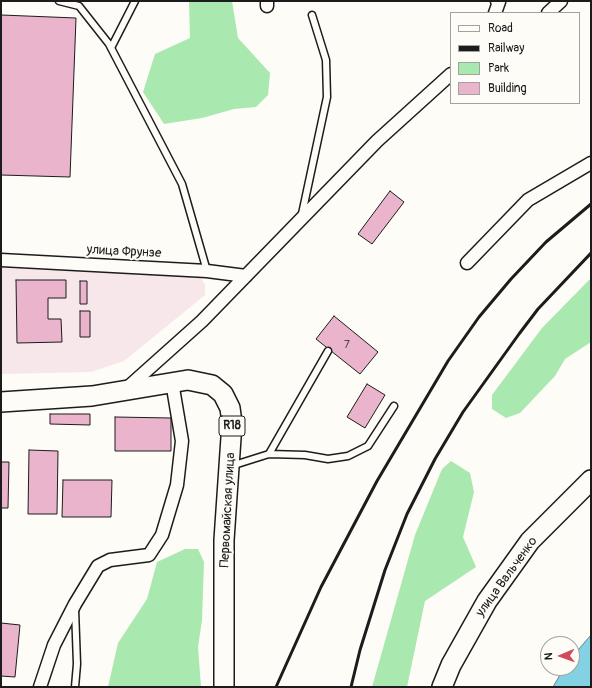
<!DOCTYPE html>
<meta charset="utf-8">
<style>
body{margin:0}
#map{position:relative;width:592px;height:688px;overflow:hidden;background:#fdfcf7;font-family:Pangolin,sans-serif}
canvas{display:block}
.frame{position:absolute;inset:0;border:2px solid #1c1c1c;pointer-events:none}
.legend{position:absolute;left:450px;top:12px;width:130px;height:92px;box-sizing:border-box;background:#fdfcf7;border:1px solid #a3a29f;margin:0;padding:5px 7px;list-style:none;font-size:12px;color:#1c1c1c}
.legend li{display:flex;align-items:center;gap:8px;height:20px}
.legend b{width:20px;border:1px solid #a3a29f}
.north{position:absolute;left:540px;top:636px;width:40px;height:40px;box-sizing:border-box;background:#fdfcf7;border:1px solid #a3a29f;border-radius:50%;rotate:268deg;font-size:11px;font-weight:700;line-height:16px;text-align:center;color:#1c1c1c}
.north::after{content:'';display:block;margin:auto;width:14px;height:18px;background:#d1495b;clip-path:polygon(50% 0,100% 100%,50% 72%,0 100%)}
</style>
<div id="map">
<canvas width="592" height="688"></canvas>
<div class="frame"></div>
<ul class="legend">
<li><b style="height:5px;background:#fdfcf7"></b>Road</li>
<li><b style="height:5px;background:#1c1c1c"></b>Railway</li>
<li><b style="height:11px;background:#a9e8af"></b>Park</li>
<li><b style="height:11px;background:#eab4cd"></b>Building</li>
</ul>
<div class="north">N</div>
</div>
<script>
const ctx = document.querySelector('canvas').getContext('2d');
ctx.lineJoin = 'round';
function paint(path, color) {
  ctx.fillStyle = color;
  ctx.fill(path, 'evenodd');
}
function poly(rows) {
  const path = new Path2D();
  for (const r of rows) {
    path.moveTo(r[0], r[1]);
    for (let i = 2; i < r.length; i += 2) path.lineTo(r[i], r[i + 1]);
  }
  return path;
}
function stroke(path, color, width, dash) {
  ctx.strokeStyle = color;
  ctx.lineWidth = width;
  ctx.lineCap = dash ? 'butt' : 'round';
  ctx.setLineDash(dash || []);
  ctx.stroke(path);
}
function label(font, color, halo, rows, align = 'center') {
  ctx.font = font + ' Pangolin,sans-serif';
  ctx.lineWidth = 4;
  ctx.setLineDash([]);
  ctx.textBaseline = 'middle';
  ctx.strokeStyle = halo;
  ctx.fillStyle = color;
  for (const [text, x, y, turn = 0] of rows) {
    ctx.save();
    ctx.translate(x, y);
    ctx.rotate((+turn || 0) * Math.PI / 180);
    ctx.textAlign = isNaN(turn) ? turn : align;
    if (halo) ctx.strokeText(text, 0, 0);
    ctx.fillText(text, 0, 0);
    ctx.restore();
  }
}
paint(poly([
 [1,268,199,275,205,285,205,295,124,361,91,372,1,374]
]), '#f7e6ea');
paint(poly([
 [189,1,232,1,238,38,270,73,268,95,256,107,234,109,202,118,164,124,143,92,155,54,190,38],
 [591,278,591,342,565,359,555,376,520,413,506,418,492,409,492,395,542,328],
 [451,461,470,473,474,492,463,537,476,567,425,601,407,687,372,687,415,535,442,469],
 [185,549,198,549,204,562,202,620,198,647,201,687,108,687,118,643,147,599,157,562]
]), '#a9e8af');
const water = poly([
 [591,635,591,687,553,687,564,668,572,668,572,657,591,635]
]);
paint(water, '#84d1e4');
stroke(water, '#5a8994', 1);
const building = poly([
 [1,15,76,18,70,177,1,175,1,15],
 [390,191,404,202,372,244,358,234,390,191],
 [16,280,66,280,66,298,48,298,48,319,61,319,62,342,17,343,16,280],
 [80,281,87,281,87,304,80,304,80,281],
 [80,311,90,311,90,337,80,337,80,311],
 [334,316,378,352,360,374,316,339,334,316],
 [367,384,385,395,365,428,347,417,367,384],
 [50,414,90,414,90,425,50,424,50,414],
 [115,417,171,418,171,451,115,451,115,417],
 [29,450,58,451,57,514,28,514,29,450],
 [1,462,9,462,8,508,1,508,1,462],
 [63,480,112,480,111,517,62,517,63,480],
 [1,623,20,625,15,677,1,676,1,623]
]);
paint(building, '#eab4cd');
stroke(building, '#1c1c1c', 1);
const lane = poly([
 [59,1,79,6,109,44,182,184,207,271],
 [111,48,135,1],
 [302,214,327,97,326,60,312,15],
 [269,454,328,351],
 [231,466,269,454,305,455,328,459,348,456,368,446,394,406],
 [75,609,77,664,75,687]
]);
const street = poly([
 [267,6,267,1],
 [495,13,499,2,497,1],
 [548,13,561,1],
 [1,260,207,271,246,276],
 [467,263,528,200,591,163],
 [126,389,202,321,377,141,451,74],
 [40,687,54,645,75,604,98,566,110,560,149,555,162,535,177,485,182,441,172,382]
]);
const primary = poly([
 [1,402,92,396,188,380,212,385,223,394,230,408,232,423,224,540,224,687],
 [442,687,451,665,487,601,530,541,591,480]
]);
stroke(lane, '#1c1c1c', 9);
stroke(street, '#1c1c1c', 15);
stroke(primary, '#1c1c1c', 22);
stroke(lane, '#fdfcf7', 6);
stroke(street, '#fdfcf7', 12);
stroke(primary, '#fdfcf7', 19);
stroke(poly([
 [276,687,321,587,377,481,448,361,479,317,511,279,546,242,591,204],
 [351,687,360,650,385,570,407,514,435,459,463,412,519,334,538,309,591,253]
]), '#1c1c1c', 3);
label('11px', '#504248', null, [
 ["7",347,345]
]);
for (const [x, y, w] of [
 [232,426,26]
]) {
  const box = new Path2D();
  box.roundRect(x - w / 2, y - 10, w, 20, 3);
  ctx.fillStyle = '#fdfcf7';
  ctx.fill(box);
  stroke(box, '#1c1c1c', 1);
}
label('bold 12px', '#1c1c1c', null, [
 ["R18",232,426]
]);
label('13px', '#1c1c1c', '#fdfcf7', [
 ["улица Фрунзе",124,252,3],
 ["Первомайская улица",228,510,-87],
 ["улица Вальченко",507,577,-54]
]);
</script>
